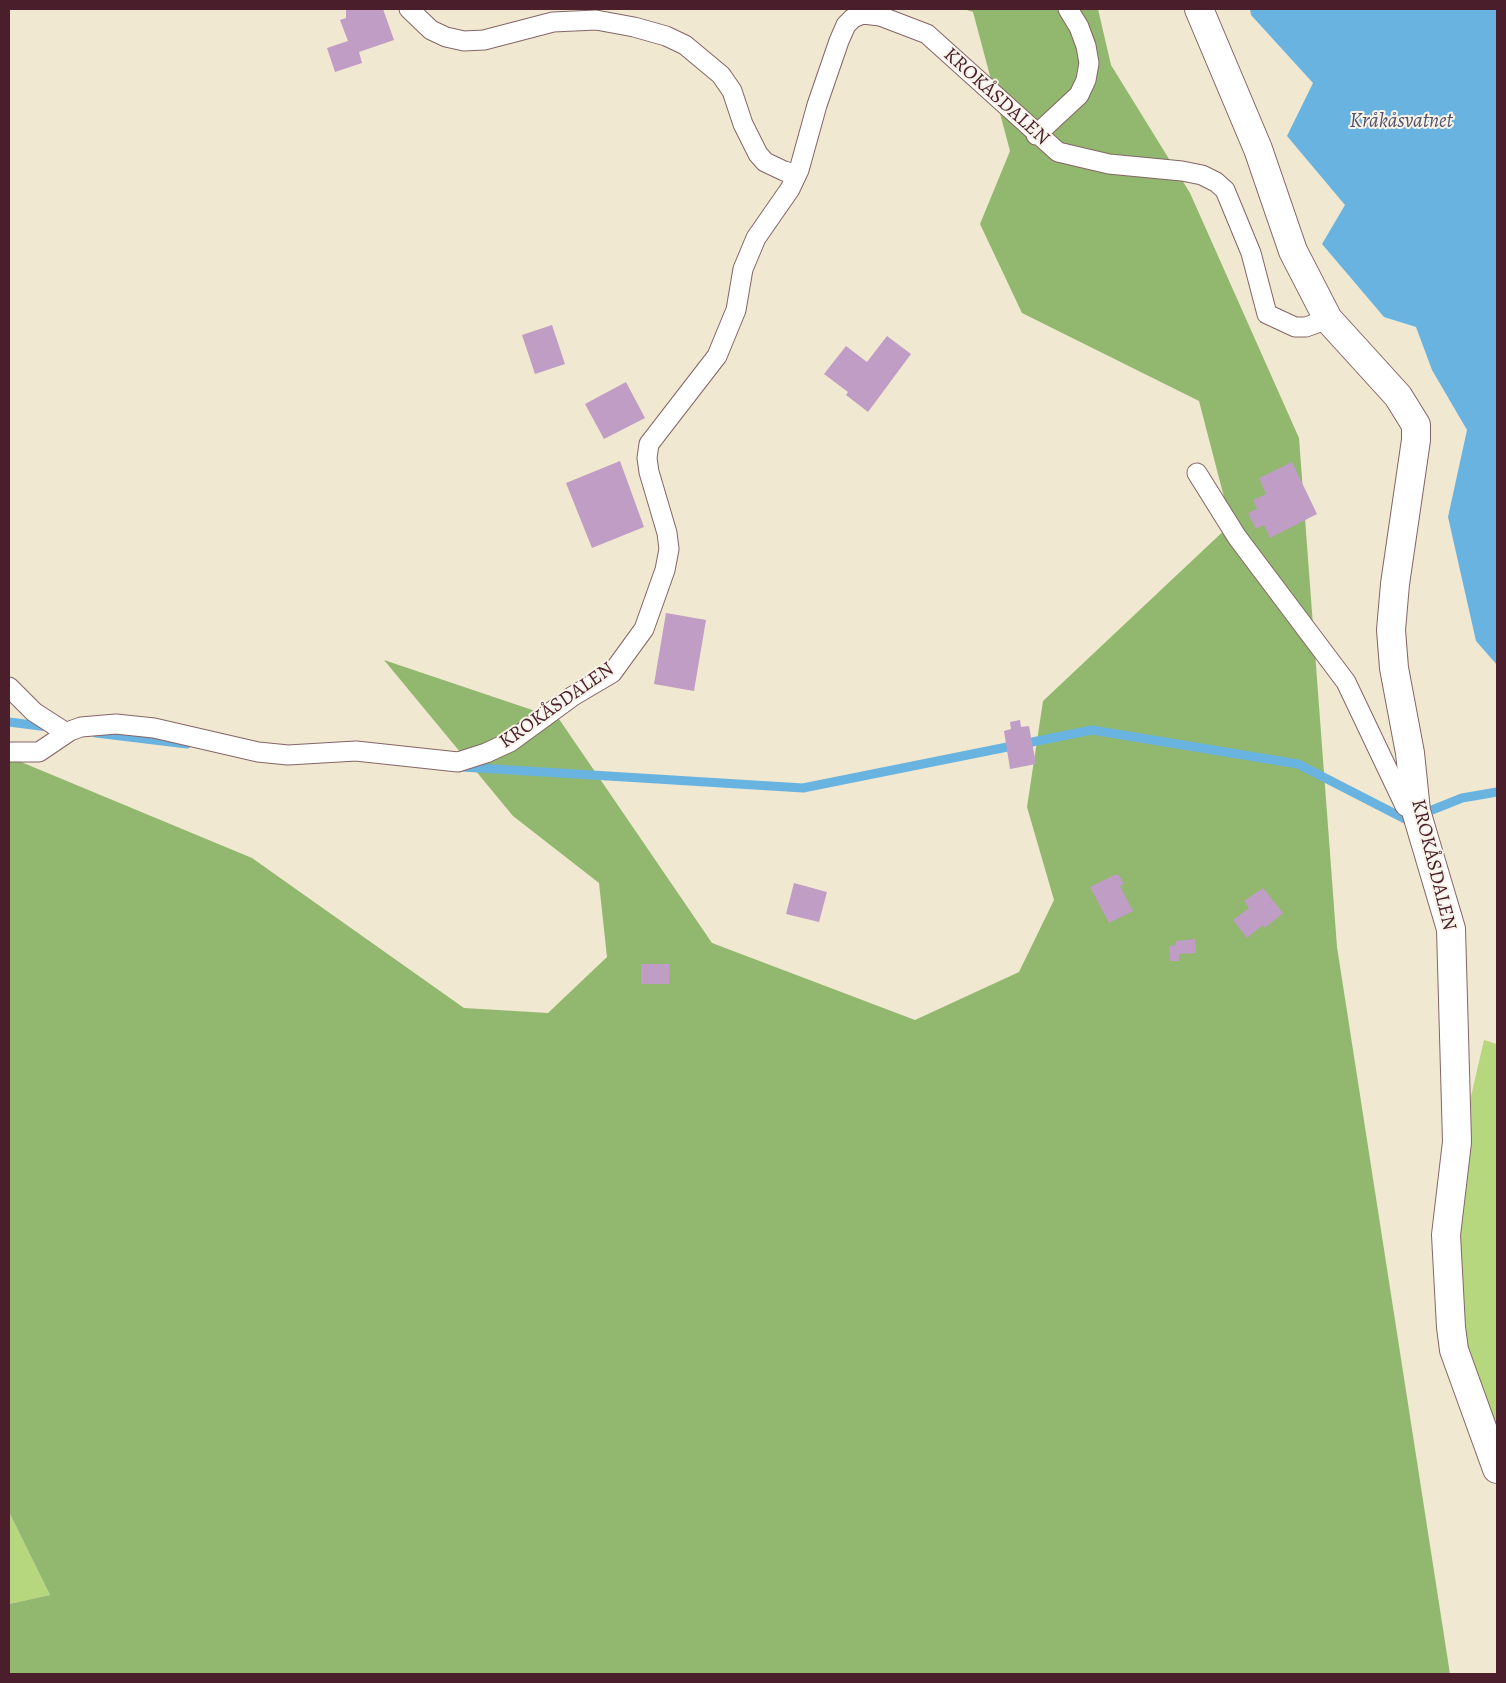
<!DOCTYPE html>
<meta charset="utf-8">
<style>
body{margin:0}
#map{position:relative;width:1506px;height:1683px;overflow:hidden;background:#f1e8d1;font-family:Alegreya,serif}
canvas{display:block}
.frame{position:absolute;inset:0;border:10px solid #4a1f2b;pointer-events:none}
</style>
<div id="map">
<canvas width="1506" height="1683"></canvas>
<div class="frame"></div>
</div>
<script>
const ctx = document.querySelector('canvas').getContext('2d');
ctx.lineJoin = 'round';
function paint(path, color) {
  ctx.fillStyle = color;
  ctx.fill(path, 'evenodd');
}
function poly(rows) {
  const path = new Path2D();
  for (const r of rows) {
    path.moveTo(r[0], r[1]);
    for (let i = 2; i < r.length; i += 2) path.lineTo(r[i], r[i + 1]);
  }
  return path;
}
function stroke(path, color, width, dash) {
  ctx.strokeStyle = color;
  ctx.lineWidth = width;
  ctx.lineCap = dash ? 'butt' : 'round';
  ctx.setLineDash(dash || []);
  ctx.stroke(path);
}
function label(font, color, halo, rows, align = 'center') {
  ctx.font = font + ' Alegreya,serif';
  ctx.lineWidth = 4;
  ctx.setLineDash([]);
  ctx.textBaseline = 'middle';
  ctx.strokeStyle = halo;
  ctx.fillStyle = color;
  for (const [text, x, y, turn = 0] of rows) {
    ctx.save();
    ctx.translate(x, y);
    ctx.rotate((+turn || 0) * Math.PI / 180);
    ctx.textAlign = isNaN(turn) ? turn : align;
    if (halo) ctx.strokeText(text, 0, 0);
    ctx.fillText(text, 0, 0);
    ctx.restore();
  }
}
paint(poly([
 [1484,1040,1497,1044,1497,1430,1478,1403,1440,1230],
 [9,1512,50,1595,9,1604]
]), '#b7d77f');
paint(poly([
 [964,9,1098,9,1111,65,1190,193,1299,438,1337,947,1450,1674,9,1674,9,1604,50,1595,9,1512,9,757,252,858,464,1008,548,1013,607,957,599,883,513,816,384,660,559,719,712,943,915,1020,1019,972,1054,900,1027,807,1043,701,1231,524,1199,401,1022,313,980,224,1010,151,973,12]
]), '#91b86e');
paint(poly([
 [1250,9,1497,9,1497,665,1476,641,1448,517,1467,430,1432,370,1416,327,1384,317,1322,244,1345,205,1287,136,1313,83,1251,15]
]), '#69b3e1');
stroke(poly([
 [9,722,48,727],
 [96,733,187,744],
 [462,767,803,788,1092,730,1298,764,1407,820,1462,798,1497,792]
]), '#69b3e1', 9);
paint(poly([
 [346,9,383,9,394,40,359,52,362,63,335,72,327,48,348,41,340,20,346,18],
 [552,325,565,364,535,374,522,335],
 [887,336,911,354,868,412,846,395,848,392,824,374,846,346,867,362],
 [626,382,645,418,604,439,585,404],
 [620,461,644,527,592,548,566,483],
 [1292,462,1317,514,1270,538,1264,525,1256,529,1248,513,1257,509,1253,500,1266,494,1259,478],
 [666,613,706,620,694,691,654,684],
 [1020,720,1021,727,1029,726,1036,764,1010,769,1004,731,1011,729,1010,722],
 [1114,875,1119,875,1124,884,1120,886,1133,911,1109,923,1090,887],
 [794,883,827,892,819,922,786,914],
 [1263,888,1283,913,1265,928,1263,925,1247,938,1233,920,1249,908,1244,901],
 [1195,939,1196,953,1179,954,1179,961,1170,961,1169,946,1176,945,1176,941],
 [641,964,670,964,669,984,641,984]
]), '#bf9dc4');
const service = poly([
 [409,9,431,30,446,37,464,41,484,40,553,22,596,20,634,27,666,36,685,45,721,75,732,91,743,124,758,154,765,162,784,171,791,173,799,170],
 [1036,135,1079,95,1086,80,1089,63,1086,46,1079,27,1068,9],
 [1197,473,1237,537,1346,682,1405,806,1416,811],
 [9,687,34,712,65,732,70,731],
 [9,752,39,752,70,731,81,727,116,724,154,728,258,752,288,755,356,751,458,762,486,753,510,742,573,696,612,673,644,629,665,570,669,549,667,533,649,472,647,458,649,444,717,356,736,310,743,269,756,238,790,189,799,170,817,105,839,41,846,25,853,18,863,14,880,16,927,34,1058,152,1109,164,1182,171,1202,175,1216,182,1225,190,1251,253,1267,314,1295,327,1306,327,1328,319]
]);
const minor = poly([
 [1199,9,1258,149,1293,251,1328,319,1398,396,1416,425,1416,440,1395,584,1391,630,1394,668,1410,753,1416,811,1451,929,1457,1142,1446,1235,1451,1327,1454,1350,1497,1469]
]);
stroke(service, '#846565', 21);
stroke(minor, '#846565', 30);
stroke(service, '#fff', 19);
stroke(minor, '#fff', 28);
label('20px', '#4a1f2b', '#f7f3e8', [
 ["KROKÅSDALEN",996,97,42],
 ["KROKÅSDALEN",557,706,-35],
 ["KROKÅSDALEN",1433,865,76]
]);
label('italic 21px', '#55536b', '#f7f3e8', [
 ["Kråkåsvatnet",1401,122]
]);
</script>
